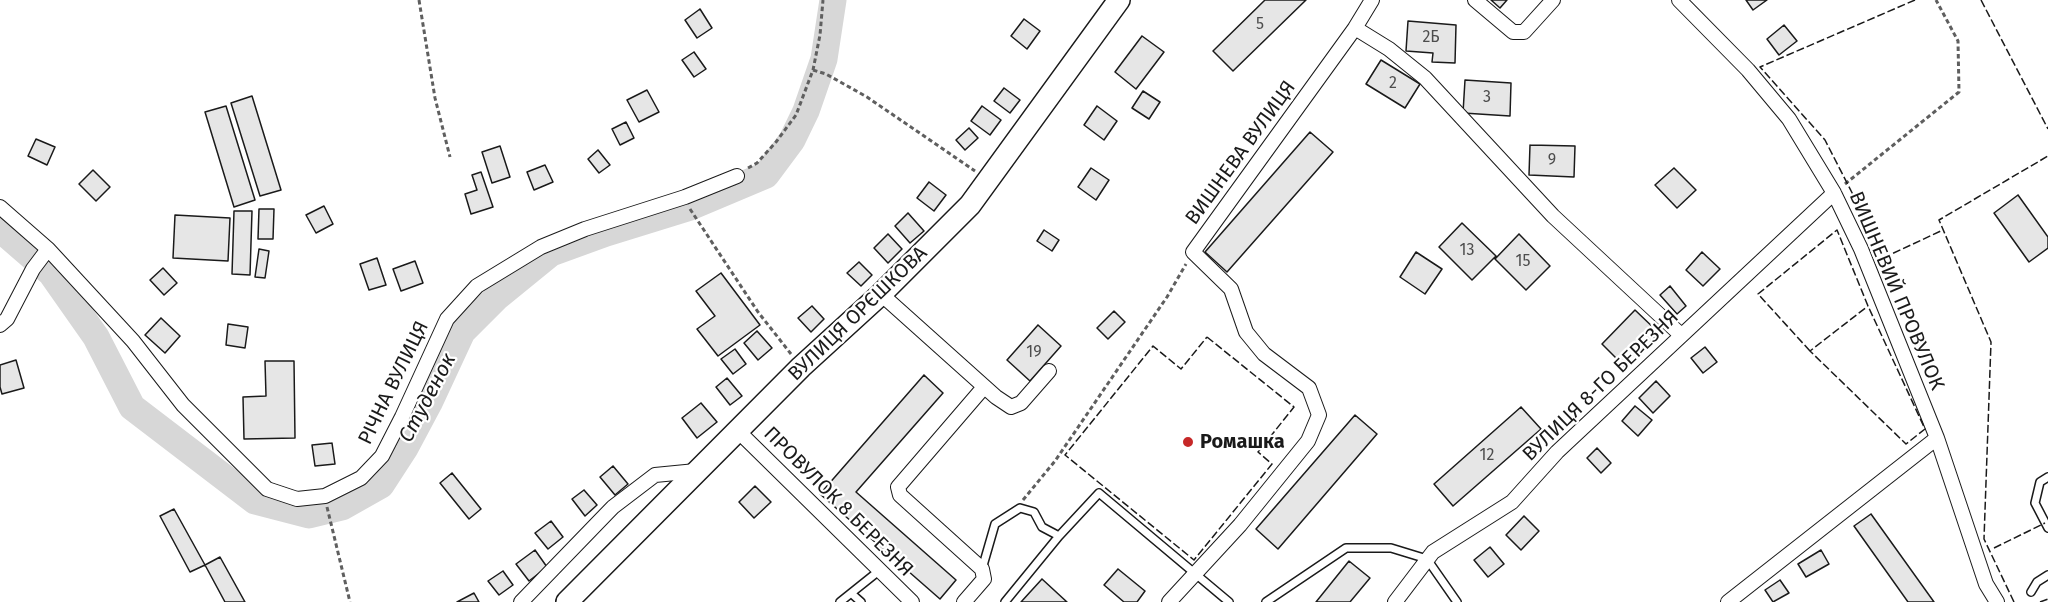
<!DOCTYPE html>
<meta charset="utf-8">
<style>
body{margin:0}
canvas{display:block;background:#fff}
</style>
<canvas width="2048" height="602"></canvas>
<script>
const ctx = document.querySelector('canvas').getContext('2d');
ctx.lineJoin = 'round';
function poly(rows) {
  const path = new Path2D();
  for (const r of rows) {
    path.moveTo(r[0], r[1]);
    for (let i = 2; i < r.length; i += 2) path.lineTo(r[i], r[i + 1]);
  }
  return path;
}
function stroke(path, color, width, dash) {
  ctx.strokeStyle = color;
  ctx.lineWidth = width;
  ctx.lineCap = dash ? 'butt' : 'round';
  ctx.setLineDash(dash || []);
  ctx.stroke(path);
}
function paint(path, color) {
  ctx.fillStyle = color;
  ctx.fill(path, 'evenodd');
}
function label(font, color, halo, rows, align = 'center') {
  ctx.font = font + ' "Fira Sans",sans-serif';
  ctx.lineWidth = 4.5;
  ctx.setLineDash([]);
  ctx.textBaseline = 'middle';
  ctx.strokeStyle = halo;
  ctx.fillStyle = color;
  for (const [text, x, y, turn = 0] of rows) {
    ctx.save();
    ctx.translate(x, y);
    ctx.rotate((+turn || 0) * Math.PI / 180);
    ctx.textAlign = isNaN(turn) ? turn : align;
    if (halo) ctx.strokeText(text, 0, 0);
    ctx.fillText(text, 0, 0);
    ctx.restore();
  }
}
stroke(poly([
 [0,229,51,273,96,337,132,407,255,501,309,515,342,507,381,485,405,448,429,403,462,332,497,297,551,253,606,233,690,207,766,175,792,140,806,111,824,59,833,0]
]), '#d7d7d7', 27);
const building = poly([
 [1265,0,1306,0,1233,71,1213,51,1265,0],
 [1491,0,1507,0,1500,8,1491,0],
 [1746,0,1767,0,1753,10,1746,0],
 [700,9,712,28,697,38,685,20,700,9],
 [1024,19,1040,31,1027,49,1011,36,1024,19],
 [1408,21,1456,25,1455,63,1432,62,1433,53,1406,51,1408,21],
 [1784,25,1797,41,1779,55,1767,39,1784,25],
 [1142,36,1164,52,1136,89,1115,72,1142,36],
 [694,52,706,69,694,77,682,60,694,52],
 [1381,60,1420,84,1405,108,1366,84,1381,60],
 [1465,80,1511,83,1510,116,1463,113,1465,80],
 [1004,88,1020,100,1010,113,994,101,1004,88],
 [647,90,659,112,639,122,627,100,647,90],
 [1143,91,1160,102,1149,119,1132,108,1143,91],
 [252,96,281,190,260,196,231,103,252,96],
 [226,106,255,200,234,207,205,112,226,106],
 [982,106,1001,120,990,135,971,121,982,106],
 [1097,106,1117,121,1104,140,1084,125,1097,106],
 [626,122,634,138,620,145,612,129,626,122],
 [969,128,978,138,965,150,956,140,969,128],
 [1310,132,1333,152,1227,272,1205,252,1310,132],
 [36,139,55,147,47,165,28,156,36,139],
 [1530,145,1575,146,1574,177,1529,175,1530,145],
 [500,146,510,177,492,183,482,152,500,146],
 [598,150,610,165,599,173,588,159,598,150],
 [545,165,553,182,534,190,527,172,545,165],
 [1091,168,1109,180,1096,200,1078,187,1091,168],
 [1674,168,1696,190,1677,208,1655,185,1674,168],
 [93,170,110,187,96,201,79,184,93,170],
 [481,172,493,207,471,214,465,194,477,190,472,175,481,172],
 [929,182,946,195,934,211,917,198,929,182],
 [2018,195,2048,237,2048,248,2029,262,1994,213,2018,195],
 [324,206,333,224,316,233,306,215,324,206],
 [259,209,274,209,273,239,258,239,259,209],
 [234,211,252,211,250,275,232,274,234,211],
 [908,213,924,231,910,243,895,226,908,213],
 [175,215,230,218,228,261,173,258,175,215],
 [1462,223,1496,256,1472,280,1439,247,1462,223],
 [1044,230,1059,240,1052,251,1037,241,1044,230],
 [888,234,902,249,888,263,874,248,888,234],
 [1519,234,1550,266,1526,290,1495,259,1519,234],
 [259,249,269,251,265,278,255,277,259,249],
 [1416,252,1442,269,1425,294,1400,277,1416,252],
 [1702,252,1720,269,1703,286,1686,270,1702,252],
 [377,258,386,285,369,290,360,264,377,258],
 [415,261,423,283,401,291,393,269,415,261],
 [859,262,872,275,861,286,847,273,859,262],
 [163,268,177,283,164,295,150,280,163,268],
 [721,273,760,325,718,356,697,329,715,316,696,291,721,273],
 [1670,286,1686,306,1677,314,1660,295,1670,286],
 [812,306,824,319,811,332,798,318,812,306],
 [1635,310,1659,333,1626,368,1602,344,1635,310],
 [1114,311,1125,322,1108,339,1097,328,1114,311],
 [161,318,180,336,165,353,145,335,161,318],
 [228,324,248,327,245,348,226,345,228,324],
 [1038,325,1061,346,1030,381,1007,360,1038,325],
 [757,331,772,348,758,360,744,343,757,331],
 [1705,347,1717,362,1703,373,1691,358,1705,347],
 [735,349,746,364,733,374,721,359,735,349],
 [16,360,24,388,2,394,0,387,0,365,16,360],
 [265,361,294,361,295,438,244,439,243,397,266,396,265,361],
 [924,375,943,393,856,492,956,580,940,599,820,494,924,375],
 [727,378,742,396,730,405,716,387,727,378],
 [1656,381,1670,396,1653,413,1639,398,1656,381],
 [701,403,717,422,697,438,682,418,701,403],
 [1635,406,1652,420,1638,436,1622,421,1635,406],
 [1521,407,1541,429,1453,506,1434,484,1521,407],
 [1355,415,1377,434,1278,549,1256,529,1355,415],
 [332,443,335,464,315,466,312,445,332,443],
 [1597,448,1611,463,1601,473,1587,458,1597,448],
 [613,466,628,484,615,495,600,477,613,466],
 [452,473,481,509,469,519,440,483,452,473],
 [755,486,771,502,754,518,739,502,755,486],
 [584,490,597,505,585,516,572,499,584,490],
 [174,509,205,565,190,572,160,516,174,509],
 [1871,514,1934,602,1908,602,1854,526,1871,514],
 [1524,516,1539,531,1521,550,1506,535,1524,516],
 [551,521,563,537,548,549,535,533,551,521],
 [1490,547,1504,564,1488,577,1474,560,1490,547],
 [535,550,547,567,529,581,516,564,535,550],
 [1821,550,1829,564,1806,577,1798,564,1821,550],
 [220,557,245,602,225,602,205,565,220,557],
 [1349,561,1370,578,1350,602,1316,602,1349,561],
 [1118,569,1145,591,1137,602,1124,602,1104,585,1118,569],
 [503,571,513,585,499,595,488,581,503,571],
 [1042,579,1067,602,1021,602,1042,579],
 [1780,580,1789,593,1773,602,1765,590,1780,580],
 [474,593,479,602,457,602,474,593]
]);
paint(building, '#e6e6e6');
stroke(building, '#1a1a1a', 1.5);
const lane = poly([
 [2048,477,2040,482,2035,503,2048,528],
 [982,569,995,524,1020,508,1034,512,1042,527,1059,536],
 [2031,592,2037,582,2048,575],
 [852,594,861,602],
 [840,602,880,570],
 [1005,602,1059,536,1099,493,1229,602],
 [1266,602,1346,548,1391,548,1427,559,1457,602]
]);
const street = poly([
 [1475,0,1513,32,1524,32,1553,0],
 [1679,0,1748,70,1789,119,1834,193,1861,249,1937,438,1986,584,1997,602],
 [1355,28,1389,49,1425,78,1553,216,1681,335],
 [0,207,48,249,133,341,183,405,267,489,297,499,325,496,361,478,382,456,402,417,447,319,477,286,541,247,585,229,685,197,737,176],
 [881,294,996,397,1011,407,1021,403,1049,371],
 [0,325,7,319,33,269,48,249],
 [737,430,912,602],
 [521,602,613,507,655,475,696,471],
 [964,602,984,579,982,569,900,495,898,487,984,387],
 [1169,602,1240,525,1308,441,1319,415,1309,388,1264,354,1246,332,1231,289,1193,252,1355,28,1372,0],
 [1395,602,1433,552,1512,502,1557,452,1834,193],
 [1728,602,1937,438]
]);
const primary = poly([
 [567,602,801,367,881,294,970,205,1119,0]
]);
stroke(lane, '#1a1a1a', 10);
stroke(street, '#1a1a1a', 16);
stroke(primary, '#1a1a1a', 24);
stroke(poly([
 [419,0,435,98,450,157],
 [813,70,826,74,867,97,975,171],
 [748,168,757,163,776,142,796,115,813,70,820,35,823,0],
 [1845,184,1959,92,1958,41,1936,0],
 [690,209,758,312,791,354],
 [1023,500,1055,461,1167,297,1186,264],
 [327,507,350,602]
]), '#5f5f5f', 3, [4.5, 3]);
stroke(lane, '#fff', 7);
stroke(street, '#fff', 14);
stroke(primary, '#fff', 21);
stroke(poly([
 [1915,0,1760,67,1825,140,1885,257,1943,230],
 [1981,0,2048,129],
 [1207,337,1294,407,1258,452,1272,464,1194,560,1065,455,1153,346,1181,369,1207,337],
 [1810,351,1758,294,1837,230,1868,306,1925,429,1906,444,1810,351,1868,306],
 [1994,548,2045,523],
 [2014,602,1984,539,1991,342,1939,220,2048,156],
 [2040,602,2048,599]
]), '#1a1a1a', 1.5, [8, 3]);
for (const [x, y, r, color] of [
 [1188,442,6,"#c62828"]
]) {
  const dot = new Path2D();
  dot.arc(x, y, r, 0, 2 * Math.PI);
  ctx.fillStyle = color;
  ctx.fill(dot);
  stroke(dot, '#fff', 2);
}
label('16px', '#4d4d4d', null, [
 ["5",1260,25],
 ["2Б",1431,38],
 ["2",1393,84],
 ["3",1487,98],
 ["9",1552,161],
 ["13",1467,251],
 ["15",1523,262],
 ["19",1034,353],
 ["12",1487,456]
]);
label('20px', '#1a1a1a', '#fff', [
 ["ВИШНЕВА ВУЛИЦЯ",1241,153,-54],
 ["ВИШНЕВИЙ ПРОВУЛОК",1896,291,67],
 ["ВУЛИЦЯ ОРЄШКОВА",858,314,-44],
 ["РІЧНА ВУЛИЦЯ",394,383,-64],
 ["ВУЛИЦЯ 8-ГО БЕРЕЗНЯ",1601,386,-44],
 ["ПРОВУЛОК 8 БЕРЕЗНЯ",838,502,45]
]);
label('bold 20px', '#1a1a1a', '#fff', [
 ["Ромашка",1200,442]
], 'left');
label('italic 21px', '#1a1a1a', '#fff', [
 ["Студенок",428,398,-62]
]);
</script>
